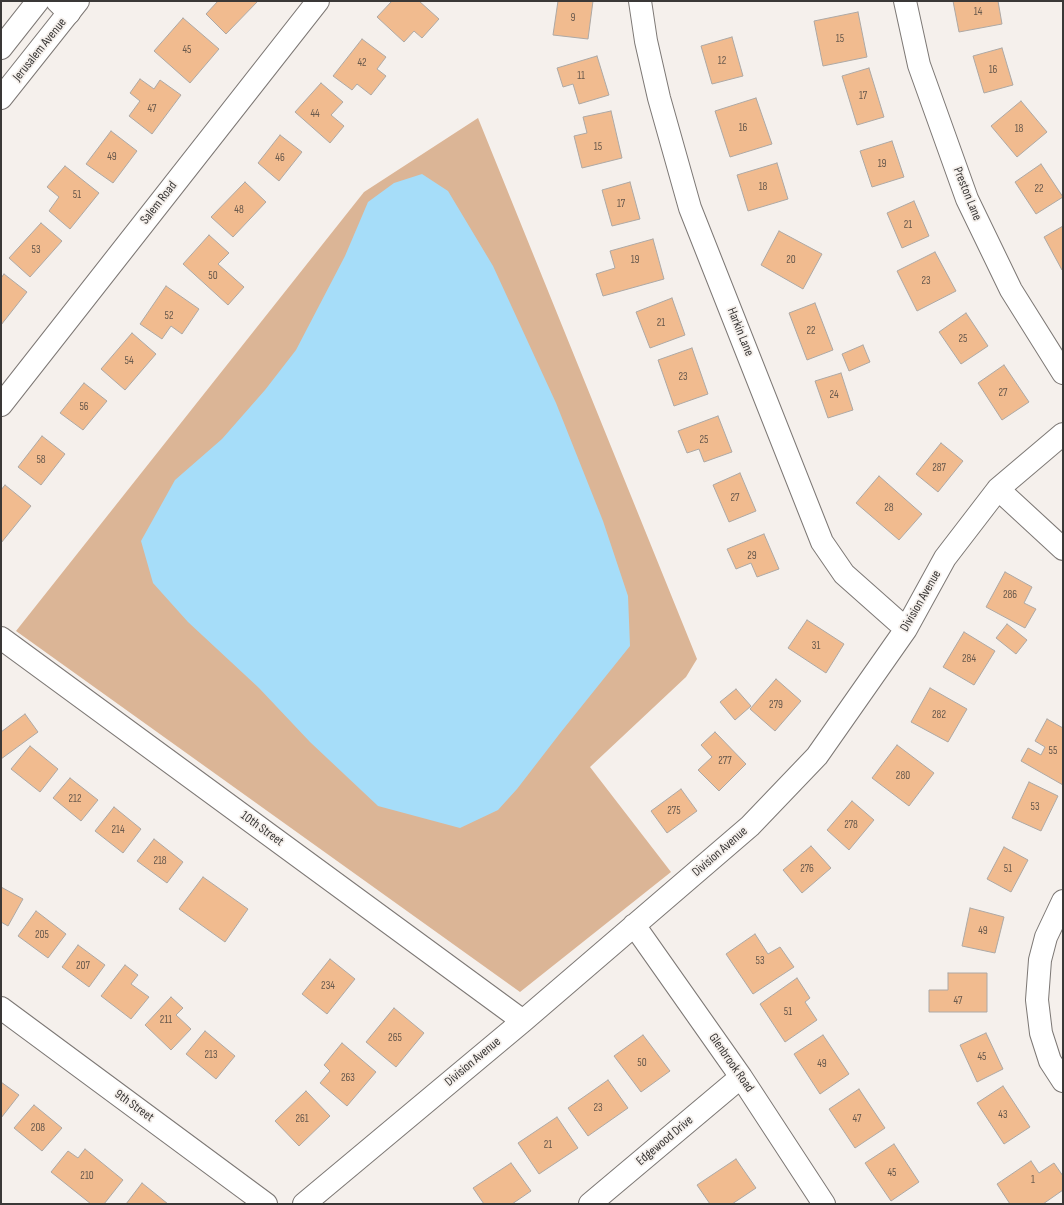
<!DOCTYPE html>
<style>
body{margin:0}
#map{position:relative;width:1064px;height:1205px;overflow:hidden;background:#f5f0ec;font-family:"Sofia Sans Condensed",sans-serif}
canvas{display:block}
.frame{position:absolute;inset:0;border:2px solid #3a3837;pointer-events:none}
</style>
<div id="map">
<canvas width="1064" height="1205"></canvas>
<div class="frame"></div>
</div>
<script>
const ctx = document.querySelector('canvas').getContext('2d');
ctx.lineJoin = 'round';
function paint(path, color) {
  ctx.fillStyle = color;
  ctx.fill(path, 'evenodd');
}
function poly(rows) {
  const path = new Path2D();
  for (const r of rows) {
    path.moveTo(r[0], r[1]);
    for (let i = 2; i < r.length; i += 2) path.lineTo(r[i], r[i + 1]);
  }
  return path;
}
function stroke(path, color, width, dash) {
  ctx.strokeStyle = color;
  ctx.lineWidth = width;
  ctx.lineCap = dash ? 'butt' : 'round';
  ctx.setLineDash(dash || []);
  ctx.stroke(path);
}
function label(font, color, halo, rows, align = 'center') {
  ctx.font = font + ' "Sofia Sans Condensed",sans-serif';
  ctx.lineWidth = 3.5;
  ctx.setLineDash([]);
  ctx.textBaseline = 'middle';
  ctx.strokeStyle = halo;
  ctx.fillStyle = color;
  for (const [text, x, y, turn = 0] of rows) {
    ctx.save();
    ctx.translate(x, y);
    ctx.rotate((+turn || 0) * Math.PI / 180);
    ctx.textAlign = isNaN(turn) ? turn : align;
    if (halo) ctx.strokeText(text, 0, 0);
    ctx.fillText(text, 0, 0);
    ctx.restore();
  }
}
paint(poly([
 [478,118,697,659,686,677,590,767,671,872,520,992,16,631,364,192]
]), '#dbb596');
paint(poly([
 [422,174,448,191,493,266,556,403,603,521,628,596,630,646,561,732,517,789,498,810,460,828,378,806,310,742,259,688,188,622,153,583,141,541,175,480,222,439,265,390,296,350,345,256,368,202,394,183]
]), '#a6ddf9');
const building = poly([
 [218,1,258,1,226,34,206,14,218,1],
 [392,1,419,1,439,19,422,38,414,31,404,42,377,17,392,1],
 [558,1,593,1,588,39,553,35,558,1],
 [953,1,998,1,1002,24,959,32,953,1],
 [858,12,867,57,823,66,814,21,858,12],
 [183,18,219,49,190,83,154,51,183,18],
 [732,37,743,76,712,84,701,46,732,37],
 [362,39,386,57,377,69,386,76,371,95,357,84,352,90,333,76,362,39],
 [1002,48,1013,85,984,93,973,56,1002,48],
 [597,56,609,95,579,104,573,84,563,87,557,68,597,56],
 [869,68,884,117,857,125,842,76,869,68],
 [140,79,154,89,160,80,181,95,152,134,129,116,140,101,130,93,140,79],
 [321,83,343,102,331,115,344,126,330,143,295,112,321,83],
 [756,98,772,144,730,157,715,111,756,98],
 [1021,101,1047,132,1017,157,991,126,1021,101],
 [611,111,622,158,582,168,574,136,587,133,583,117,611,111],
 [111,131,137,151,113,183,86,164,111,131],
 [280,135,302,152,279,181,258,163,280,135],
 [892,141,904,177,872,187,860,151,892,141],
 [777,163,788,199,748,211,737,175,777,163],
 [1041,164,1063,197,1036,214,1015,182,1041,164],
 [65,166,99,193,70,229,49,211,59,197,47,187,65,166],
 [245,182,266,202,233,237,211,217,245,182],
 [630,182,640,219,612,226,602,190,630,182],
 [914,201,929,236,902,248,887,213,914,201],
 [41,223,62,241,30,277,9,258,41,223],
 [1063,226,1063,270,1062,270,1044,237,1063,226],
 [779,231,822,254,803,289,761,265,779,231],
 [209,235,229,253,218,264,244,287,228,305,183,264,209,235],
 [653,239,664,279,603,296,596,274,615,268,610,251,653,239],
 [935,252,956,291,917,311,897,271,935,252],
 [4,274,27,292,1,325,1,278,4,274],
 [166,286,199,309,182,334,171,326,162,339,140,324,166,286],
 [672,298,685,335,650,348,636,312,672,298],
 [815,303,833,350,807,360,789,313,815,303],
 [966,313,988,346,961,364,939,332,966,313],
 [132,333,156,354,125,390,101,369,132,333],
 [863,345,870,362,849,371,842,354,863,345],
 [692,348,708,394,674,406,658,360,692,348],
 [1004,365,1029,402,1002,420,978,383,1004,365],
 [841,373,853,410,828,418,815,381,841,373],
 [84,383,107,401,83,430,60,413,84,383],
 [718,416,732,452,704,462,699,449,687,453,678,431,718,416],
 [42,436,65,454,41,485,18,467,42,436],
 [941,443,963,461,938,492,916,474,941,443],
 [740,473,756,511,729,522,713,485,740,473],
 [879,476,922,514,899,540,856,503,879,476],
 [5,485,31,506,1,543,1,490,5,485],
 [764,534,779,569,757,577,751,563,736,569,727,549,764,534],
 [1005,572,1032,587,1024,603,1036,609,1025,628,986,607,1005,572],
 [807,620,844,644,826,673,788,648,807,620],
 [1007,624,1027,640,1016,654,996,638,1007,624],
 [964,632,995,651,974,685,943,667,964,632],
 [776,679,801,701,775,731,750,709,776,679],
 [930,688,967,709,948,742,911,722,930,688],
 [736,689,751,706,735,720,720,702,736,689],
 [25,714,38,732,1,759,1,732,25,714],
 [1047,719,1063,728,1063,785,1021,761,1028,748,1041,755,1045,747,1035,741,1047,719],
 [715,732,746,764,719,791,698,770,712,757,701,745,715,732],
 [897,745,934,773,909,806,872,778,897,745],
 [30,746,58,769,40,792,11,769,30,746],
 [70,778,98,800,81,821,53,798,70,778],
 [1029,782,1058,796,1041,831,1012,818,1029,782],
 [681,789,697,811,667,833,651,811,681,789],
 [852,801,874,820,849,850,827,830,852,801],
 [114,807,141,829,123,853,95,831,114,807],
 [154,839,183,862,167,883,137,861,154,839],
 [811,846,831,868,802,893,783,870,811,846],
 [1004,847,1028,860,1011,892,987,879,1004,847],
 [203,877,248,909,225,942,179,909,203,877],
 [1,887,23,899,8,926,1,922,1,887],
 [970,908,1004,917,995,953,962,946,970,908],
 [36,911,66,934,48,958,18,936,36,911],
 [755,934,768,954,780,947,794,967,753,994,726,954,755,934],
 [78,945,105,965,89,987,62,967,78,945],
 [330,959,355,979,327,1014,302,994,330,959],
 [125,965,138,975,131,984,149,997,131,1019,101,996,125,965],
 [948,973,987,973,987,1012,929,1012,929,990,948,990,948,973],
 [797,978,810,998,805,1002,817,1020,785,1042,760,1004,797,978],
 [171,997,183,1008,176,1015,191,1029,171,1050,145,1025,171,997],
 [394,1008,424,1033,396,1067,366,1042,394,1008],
 [205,1031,235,1056,216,1079,186,1054,205,1031],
 [986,1033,1003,1069,977,1082,960,1045,986,1033],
 [643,1035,670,1071,641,1092,614,1056,643,1035],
 [823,1035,849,1074,820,1094,794,1054,823,1035],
 [342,1043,376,1072,347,1106,320,1083,330,1071,324,1065,342,1043],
 [608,1080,628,1108,588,1136,568,1108,608,1080],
 [1,1082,19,1095,1,1118,1,1082],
 [1003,1086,1030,1127,1004,1144,977,1103,1003,1086],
 [859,1089,885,1128,855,1148,829,1109,859,1089],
 [306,1091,330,1116,299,1146,275,1121,306,1091],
 [34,1105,62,1128,42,1151,14,1128,34,1105],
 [557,1117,578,1148,539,1174,518,1143,557,1117],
 [894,1144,919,1182,891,1201,865,1163,894,1144],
 [85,1149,123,1180,104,1204,91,1204,51,1172,68,1151,78,1158,85,1149],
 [736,1159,756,1188,732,1204,710,1204,697,1185,736,1159],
 [1031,1161,1039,1173,1054,1163,1063,1176,1063,1190,1043,1204,1010,1204,997,1184,1031,1161],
 [511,1163,531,1191,512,1204,484,1204,473,1188,511,1163],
 [142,1183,168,1204,126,1204,142,1183]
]);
paint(building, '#f1bb8f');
stroke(building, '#ada8a4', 1);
const street = poly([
 [57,1,69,13],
 [640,1,646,41,659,98,690,208,822,542,844,574,906,629],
 [905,1,919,65,967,199,1011,290,1063,373],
 [1,405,318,1],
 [998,489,1063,549],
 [1,638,523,1021],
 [1063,901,1046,937,1040,960,1037,1000,1041,1033,1050,1061,1063,1081],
 [634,925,741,1077,824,1204],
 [1,1008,266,1204],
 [304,1204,523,1021,750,826,817,756,906,629,945,558,998,489,1063,434],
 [590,1204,741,1077]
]);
const secondary = poly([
 [1,48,38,1],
 [1,98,78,1]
]);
stroke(street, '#7d7875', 24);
stroke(secondary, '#7d7875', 24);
stroke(street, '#fff', 22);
stroke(secondary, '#fff', 22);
label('11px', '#68594d', null, [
 ["14",978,12],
 ["9",573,18],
 ["15",840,39],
 ["45",187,50],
 ["12",722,61],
 ["42",362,63],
 ["16",993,70],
 ["11",581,76],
 ["17",863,96],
 ["47",152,109],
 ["44",315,114],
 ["16",743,128],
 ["18",1019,129],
 ["15",598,147],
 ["49",112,157],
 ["46",280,158],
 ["19",882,164],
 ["18",763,187],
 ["22",1039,189],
 ["51",77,195],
 ["17",621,204],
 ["48",239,210],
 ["21",908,225],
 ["53",36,250],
 ["19",635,260],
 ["20",791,260],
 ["50",213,276],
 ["23",926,281],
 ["52",169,316],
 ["21",661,323],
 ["22",811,331],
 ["25",963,339],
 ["54",129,361],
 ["23",683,377],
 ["27",1003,393],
 ["24",834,395],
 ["56",84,407],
 ["25",704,440],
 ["58",41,460],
 ["287",939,468],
 ["27",735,498],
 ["28",889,508],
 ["29",752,556],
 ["286",1010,595],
 ["31",816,646],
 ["284",969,659],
 ["279",776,705],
 ["282",939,715],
 ["55",1053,751],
 ["277",725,761],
 ["280",903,776],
 ["212",75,799],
 ["53",1035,807],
 ["275",674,811],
 ["278",851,825],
 ["214",118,830],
 ["218",160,861],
 ["276",807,869],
 ["51",1008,869],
 ["49",983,931],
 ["205",42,935],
 ["53",760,961],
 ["207",83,966],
 ["234",328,986],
 ["47",958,1001],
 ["51",788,1012],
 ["211",166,1020],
 ["265",395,1038],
 ["213",211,1055],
 ["45",982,1057],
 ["50",642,1063],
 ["49",822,1064],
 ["263",348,1078],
 ["23",598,1108],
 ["43",1003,1115],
 ["261",302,1119],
 ["47",857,1119],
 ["208",38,1128],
 ["21",548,1145],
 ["45",892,1173],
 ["210",87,1176],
 ["1",1033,1180]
]);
label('13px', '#3a3837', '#f5f0ec', [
 ["Jerusalem Avenue",40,50,-51],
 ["Preston Lane",967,194,68],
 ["Salem Road",159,203,-52],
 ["Harkin Lane",740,332,68],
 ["Division Avenue",921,601,-60],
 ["10th Street",262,829,36],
 ["Division Avenue",720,852,-41],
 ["Division Avenue",473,1062,-40],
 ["Glenbrook Road",731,1063,55],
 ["9th Street",134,1106,36],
 ["Edgewood Drive",665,1141,-40]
]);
</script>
